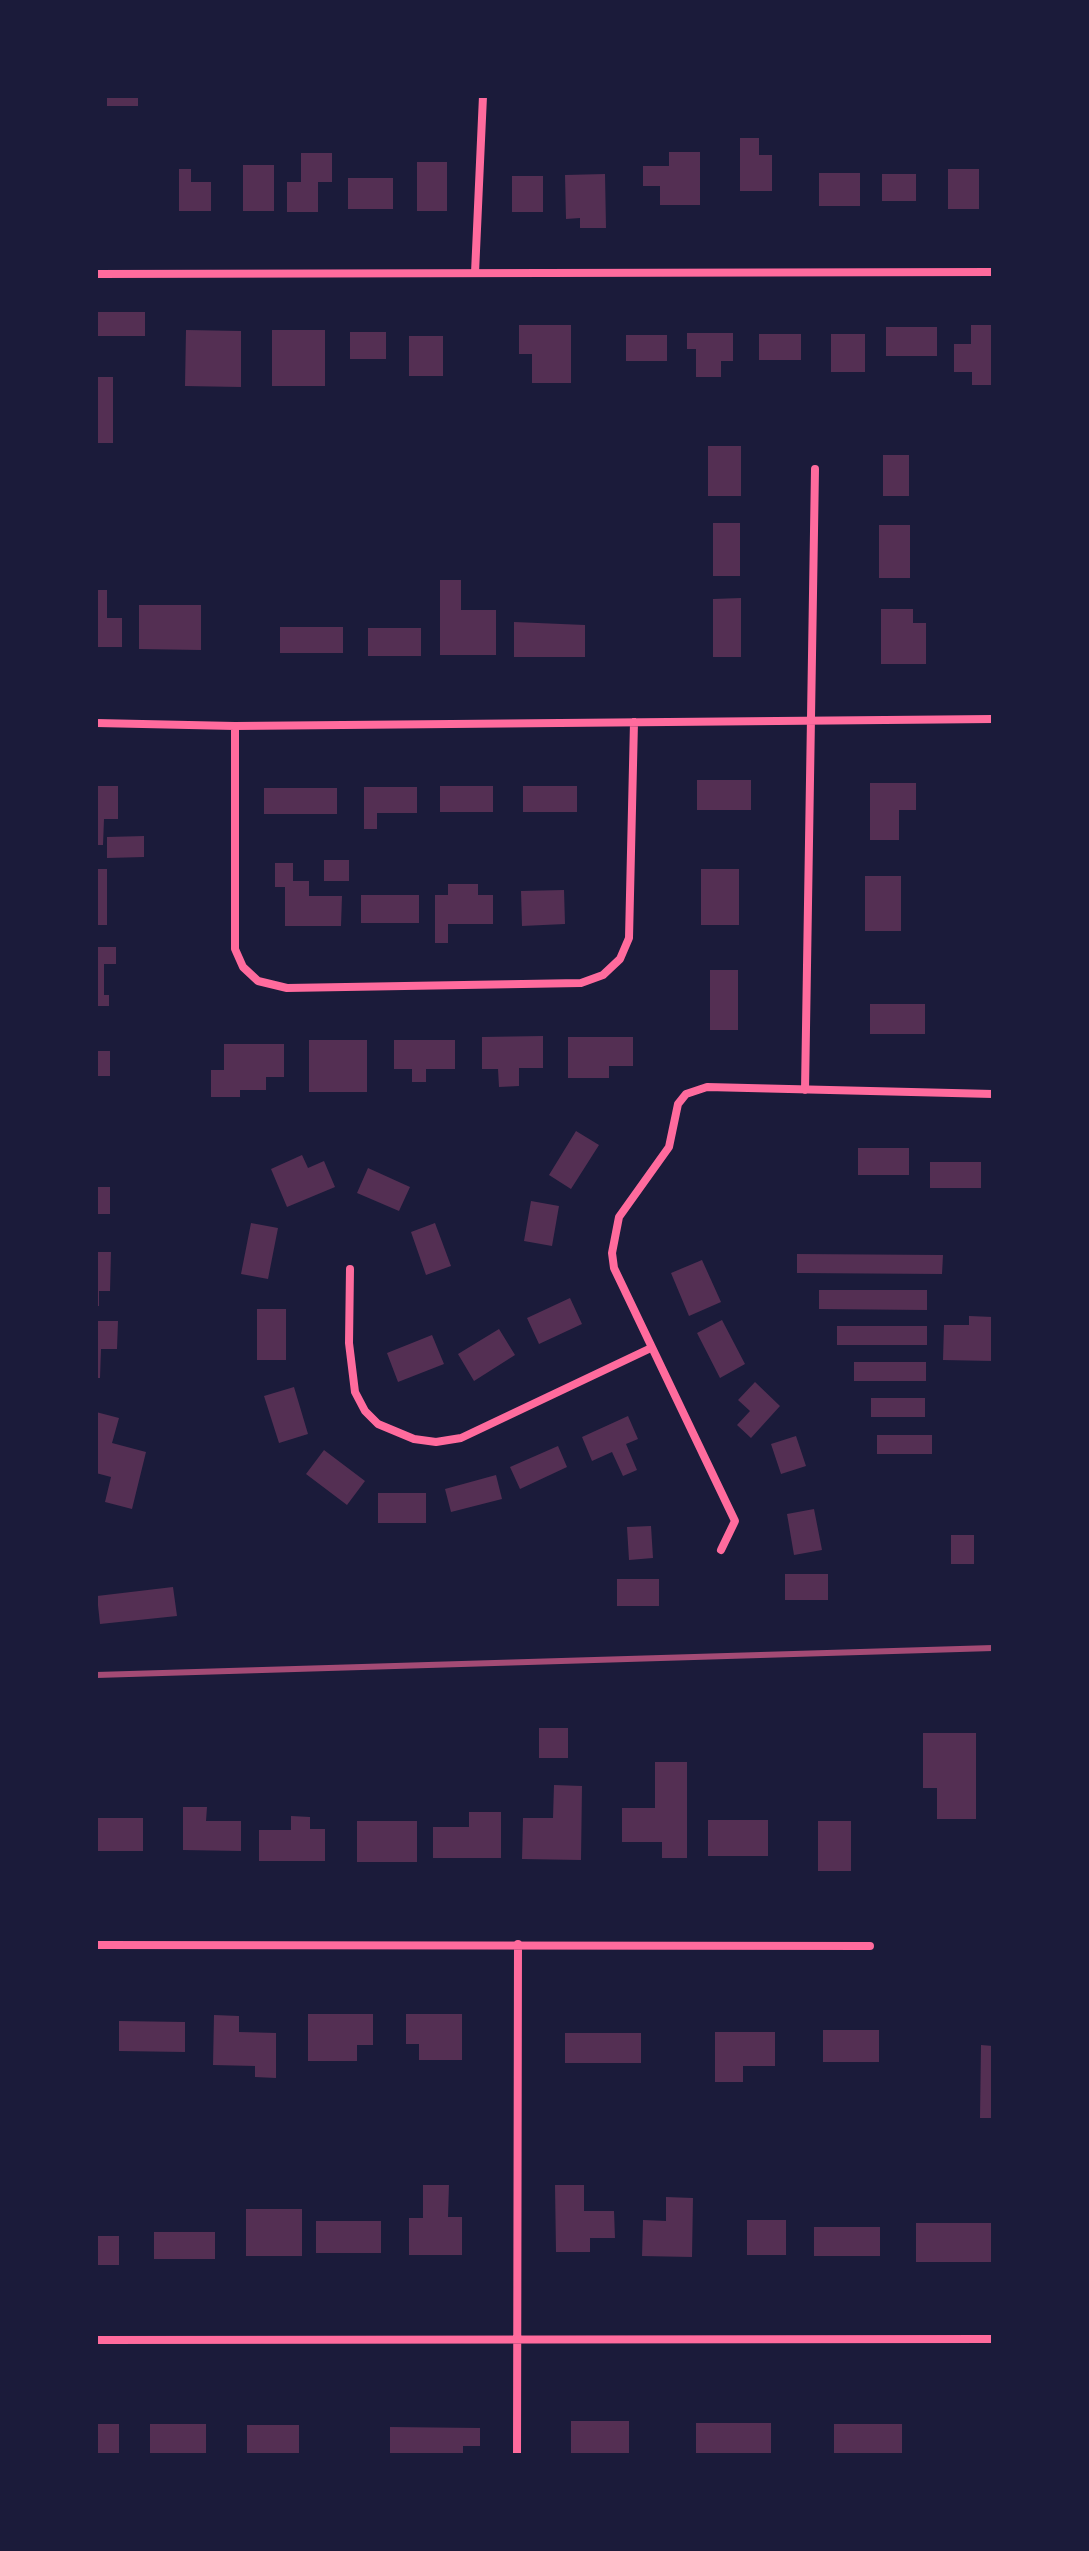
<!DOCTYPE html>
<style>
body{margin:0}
#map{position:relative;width:1089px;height:2551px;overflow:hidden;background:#1b1b3a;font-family:Montserrat,sans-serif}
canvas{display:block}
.frame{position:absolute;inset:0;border:98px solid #1b1b3a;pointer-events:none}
</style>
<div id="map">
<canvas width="1089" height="2551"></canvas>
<div class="frame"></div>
</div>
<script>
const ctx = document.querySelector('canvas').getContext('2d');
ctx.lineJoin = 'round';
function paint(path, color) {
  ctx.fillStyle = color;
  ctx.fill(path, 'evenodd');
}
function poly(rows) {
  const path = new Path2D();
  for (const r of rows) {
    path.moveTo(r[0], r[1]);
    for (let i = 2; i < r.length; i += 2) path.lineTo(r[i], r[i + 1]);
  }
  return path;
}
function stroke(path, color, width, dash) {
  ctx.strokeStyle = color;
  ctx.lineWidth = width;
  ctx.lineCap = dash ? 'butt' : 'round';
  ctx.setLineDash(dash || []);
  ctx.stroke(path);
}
paint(poly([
 [107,96,138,96,138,106,107,106],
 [740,138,759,138,759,155,772,155,772,191,740,191],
 [669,152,700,152,700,205,660,205,660,186,643,186,643,166,669,166],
 [301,153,332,153,332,182,318,182,318,212,287,212,287,182,301,182],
 [417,162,447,162,447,211,417,211],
 [243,165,274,165,274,211,243,211],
 [179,169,191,169,191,182,211,182,211,211,179,211],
 [948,169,979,169,979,209,948,209],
 [819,173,860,173,860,206,819,206],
 [605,174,606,228,580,228,580,218,566,219,565,175],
 [882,174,916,174,916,201,882,201],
 [512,176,543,176,543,212,512,212],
 [348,178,393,178,393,209,348,209],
 [96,312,145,312,145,336,96,336],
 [519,325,571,325,571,383,532,383,532,354,519,354],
 [971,325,993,325,993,385,972,385,972,372,954,372,954,344,971,344],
 [886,327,937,327,937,356,886,356],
 [186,330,241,331,241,387,185,386],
 [272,330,325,330,325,386,272,386],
 [350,332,386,332,386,359,350,359],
 [687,333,733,333,733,361,721,361,721,377,696,377,696,349,687,349],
 [759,334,801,334,801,360,759,360],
 [831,334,865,334,865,372,831,372],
 [626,335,667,335,667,361,626,361],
 [409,336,443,336,443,376,409,376],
 [96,377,113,377,113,443,96,443],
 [708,446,741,446,741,496,708,496],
 [883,455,909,455,909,496,883,496],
 [713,523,740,523,740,576,713,576],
 [879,525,910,525,910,578,879,578],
 [440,580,461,580,461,610,496,610,496,655,440,655],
 [96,590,107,590,107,618,122,618,122,647,96,647],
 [741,598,741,657,713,657,713,599],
 [139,605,201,605,201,650,139,649],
 [881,609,913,609,913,623,926,623,926,664,881,664],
 [514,622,585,625,585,657,514,657],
 [280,627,343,627,343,653,280,653],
 [368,628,421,628,421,656,368,656],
 [697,780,751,780,751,810,697,810],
 [870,783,916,783,916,810,899,810,899,840,870,840],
 [96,786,118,786,118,819,104,819,103,845,96,845],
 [440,786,493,786,493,812,440,812],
 [523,786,577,786,577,812,523,812],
 [364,787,417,787,417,813,377,813,377,829,364,829],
 [264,788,337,788,337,814,264,814],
 [144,836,144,857,107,858,107,837],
 [324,860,349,860,349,881,324,881],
 [275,863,293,863,293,881,309,881,309,896,342,896,341,926,285,926,285,887,275,887],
 [96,869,107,869,107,925,96,925],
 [701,869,739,869,739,925,701,925],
 [865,876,901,876,901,931,865,931],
 [448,884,478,884,478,895,493,895,493,924,448,924,448,943,435,943,435,895,448,895],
 [564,890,565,924,522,926,521,891],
 [361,895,419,895,419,923,361,923],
 [96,947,116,947,116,964,104,964,104,995,109,995,109,1006,96,1006],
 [710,970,738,970,738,1030,710,1030],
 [870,1004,925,1004,925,1034,870,1034],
 [543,1036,543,1068,519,1068,519,1086,499,1087,498,1069,482,1069,482,1037],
 [568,1037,633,1037,633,1066,609,1066,609,1078,568,1078],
 [309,1040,367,1040,367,1092,309,1092],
 [394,1040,455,1040,455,1069,426,1069,426,1082,412,1082,412,1069,394,1069],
 [224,1044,284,1044,284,1077,266,1077,266,1090,240,1090,240,1097,211,1097,211,1070,224,1070],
 [96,1051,110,1051,110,1076,96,1076],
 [576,1131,599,1145,571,1189,549,1175],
 [858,1148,909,1148,909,1175,858,1175],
 [302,1155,308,1168,324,1161,335,1187,287,1207,271,1169],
 [930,1162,981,1162,981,1188,930,1188],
 [368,1168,410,1187,399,1211,357,1193],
 [96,1187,110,1187,110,1214,96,1214],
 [531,1201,559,1206,552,1246,524,1241],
 [251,1223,278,1228,268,1279,241,1274],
 [435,1223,451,1266,426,1275,411,1232],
 [96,1252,111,1252,110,1291,99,1291,99,1306,96,1306],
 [797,1254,943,1255,942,1274,797,1273],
 [702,1260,721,1302,689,1316,671,1273],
 [819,1290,927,1290,927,1310,819,1309],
 [570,1298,582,1324,539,1344,527,1318],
 [257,1309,286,1309,286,1360,257,1360],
 [969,1316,993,1317,993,1361,943,1360,944,1325,969,1325],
 [722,1320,745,1364,720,1378,697,1333],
 [96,1321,118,1321,117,1349,101,1349,100,1378,96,1378],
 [837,1326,927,1326,927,1345,837,1345],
 [499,1329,515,1355,474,1381,458,1354],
 [432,1335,444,1364,398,1382,387,1353],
 [854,1362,926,1362,926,1381,854,1381],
 [755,1382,780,1406,751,1438,737,1425,750,1411,738,1400],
 [294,1387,308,1434,279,1443,264,1396],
 [871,1398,925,1398,925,1417,871,1417],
 [96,1412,119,1418,112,1443,146,1452,132,1509,105,1502,111,1477,96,1473],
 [628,1416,638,1439,626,1444,637,1470,623,1476,612,1452,592,1461,582,1437],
 [877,1435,932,1435,932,1454,877,1454],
 [796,1436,806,1466,781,1474,771,1444],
 [558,1446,567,1467,520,1489,510,1467],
 [324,1450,365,1481,347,1505,306,1474],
 [496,1475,502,1499,451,1512,445,1489],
 [378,1493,426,1493,426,1523,378,1523],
 [814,1509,822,1550,794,1555,787,1514],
 [651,1526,653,1558,629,1560,627,1527],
 [951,1535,974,1535,974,1564,951,1564],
 [785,1574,828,1574,828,1600,785,1600],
 [617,1579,659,1579,659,1606,617,1606],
 [173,1587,177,1616,100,1624,97,1596],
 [539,1728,568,1728,568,1758,539,1758],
 [923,1733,976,1733,976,1819,937,1819,937,1788,923,1788],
 [655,1762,687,1762,687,1858,662,1858,662,1842,622,1842,622,1808,655,1808],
 [554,1785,582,1786,581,1860,522,1859,523,1818,553,1818],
 [183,1807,207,1807,206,1821,241,1821,241,1851,183,1850],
 [469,1812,501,1812,501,1858,433,1858,433,1827,469,1827],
 [291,1816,310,1817,310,1829,325,1829,325,1861,259,1861,259,1830,291,1830],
 [96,1818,143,1818,143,1851,96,1851],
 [708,1820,768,1820,768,1856,708,1856],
 [357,1821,417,1821,417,1862,357,1862],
 [818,1821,851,1821,851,1871,818,1871],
 [308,2014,373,2014,373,2045,357,2045,357,2061,308,2061],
 [406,2014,462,2014,462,2060,419,2060,419,2044,406,2044],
 [214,2015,239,2016,239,2032,276,2033,276,2078,255,2077,255,2066,213,2065],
 [119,2021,185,2022,185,2052,119,2051],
 [823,2030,879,2030,879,2062,823,2062],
 [715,2032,775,2032,775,2066,743,2066,743,2082,715,2082],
 [565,2033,641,2033,641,2063,565,2063],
 [981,2045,993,2046,993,2118,980,2118],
 [423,2185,449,2185,448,2217,462,2217,462,2255,409,2255,409,2218,423,2218],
 [555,2185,584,2185,584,2211,614,2211,615,2238,590,2238,590,2252,556,2252],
 [666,2197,693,2198,692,2257,642,2256,643,2220,666,2221],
 [246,2209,302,2209,302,2256,246,2256],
 [747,2220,786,2220,786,2255,747,2255],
 [316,2221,381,2221,381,2253,316,2253],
 [916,2223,993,2223,993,2262,916,2262],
 [814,2227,880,2227,880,2256,814,2256],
 [154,2232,215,2232,215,2259,154,2259],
 [96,2236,119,2236,119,2265,96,2265],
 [571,2421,629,2421,629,2455,571,2455],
 [696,2423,771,2423,771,2455,696,2455],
 [96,2424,119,2424,119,2455,96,2455],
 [150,2424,206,2424,206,2455,150,2455],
 [834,2424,902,2424,902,2455,834,2455],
 [247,2425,299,2425,299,2455,247,2455],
 [390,2427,480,2428,480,2446,463,2446,463,2455,390,2455]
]), '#542f53');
stroke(poly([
 [475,273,483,96],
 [96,274,993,272],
 [96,723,235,726,993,719],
 [235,726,235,949,243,967,258,981,287,988,581,983,603,975,620,959,629,938,634,722],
 [805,1090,815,469],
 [350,1269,349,1343,355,1392,365,1411,378,1424,414,1439,436,1442,461,1438,651,1348],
 [721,1550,735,1521,614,1268,612,1253,619,1217,669,1147,678,1104,686,1094,707,1087,993,1094],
 [96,1945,870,1946],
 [96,2340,993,2339],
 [517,2455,518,1944]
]), '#ff6b9d', 8);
stroke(poly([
 [96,1675,993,1648]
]), '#a44b75', 6);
</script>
